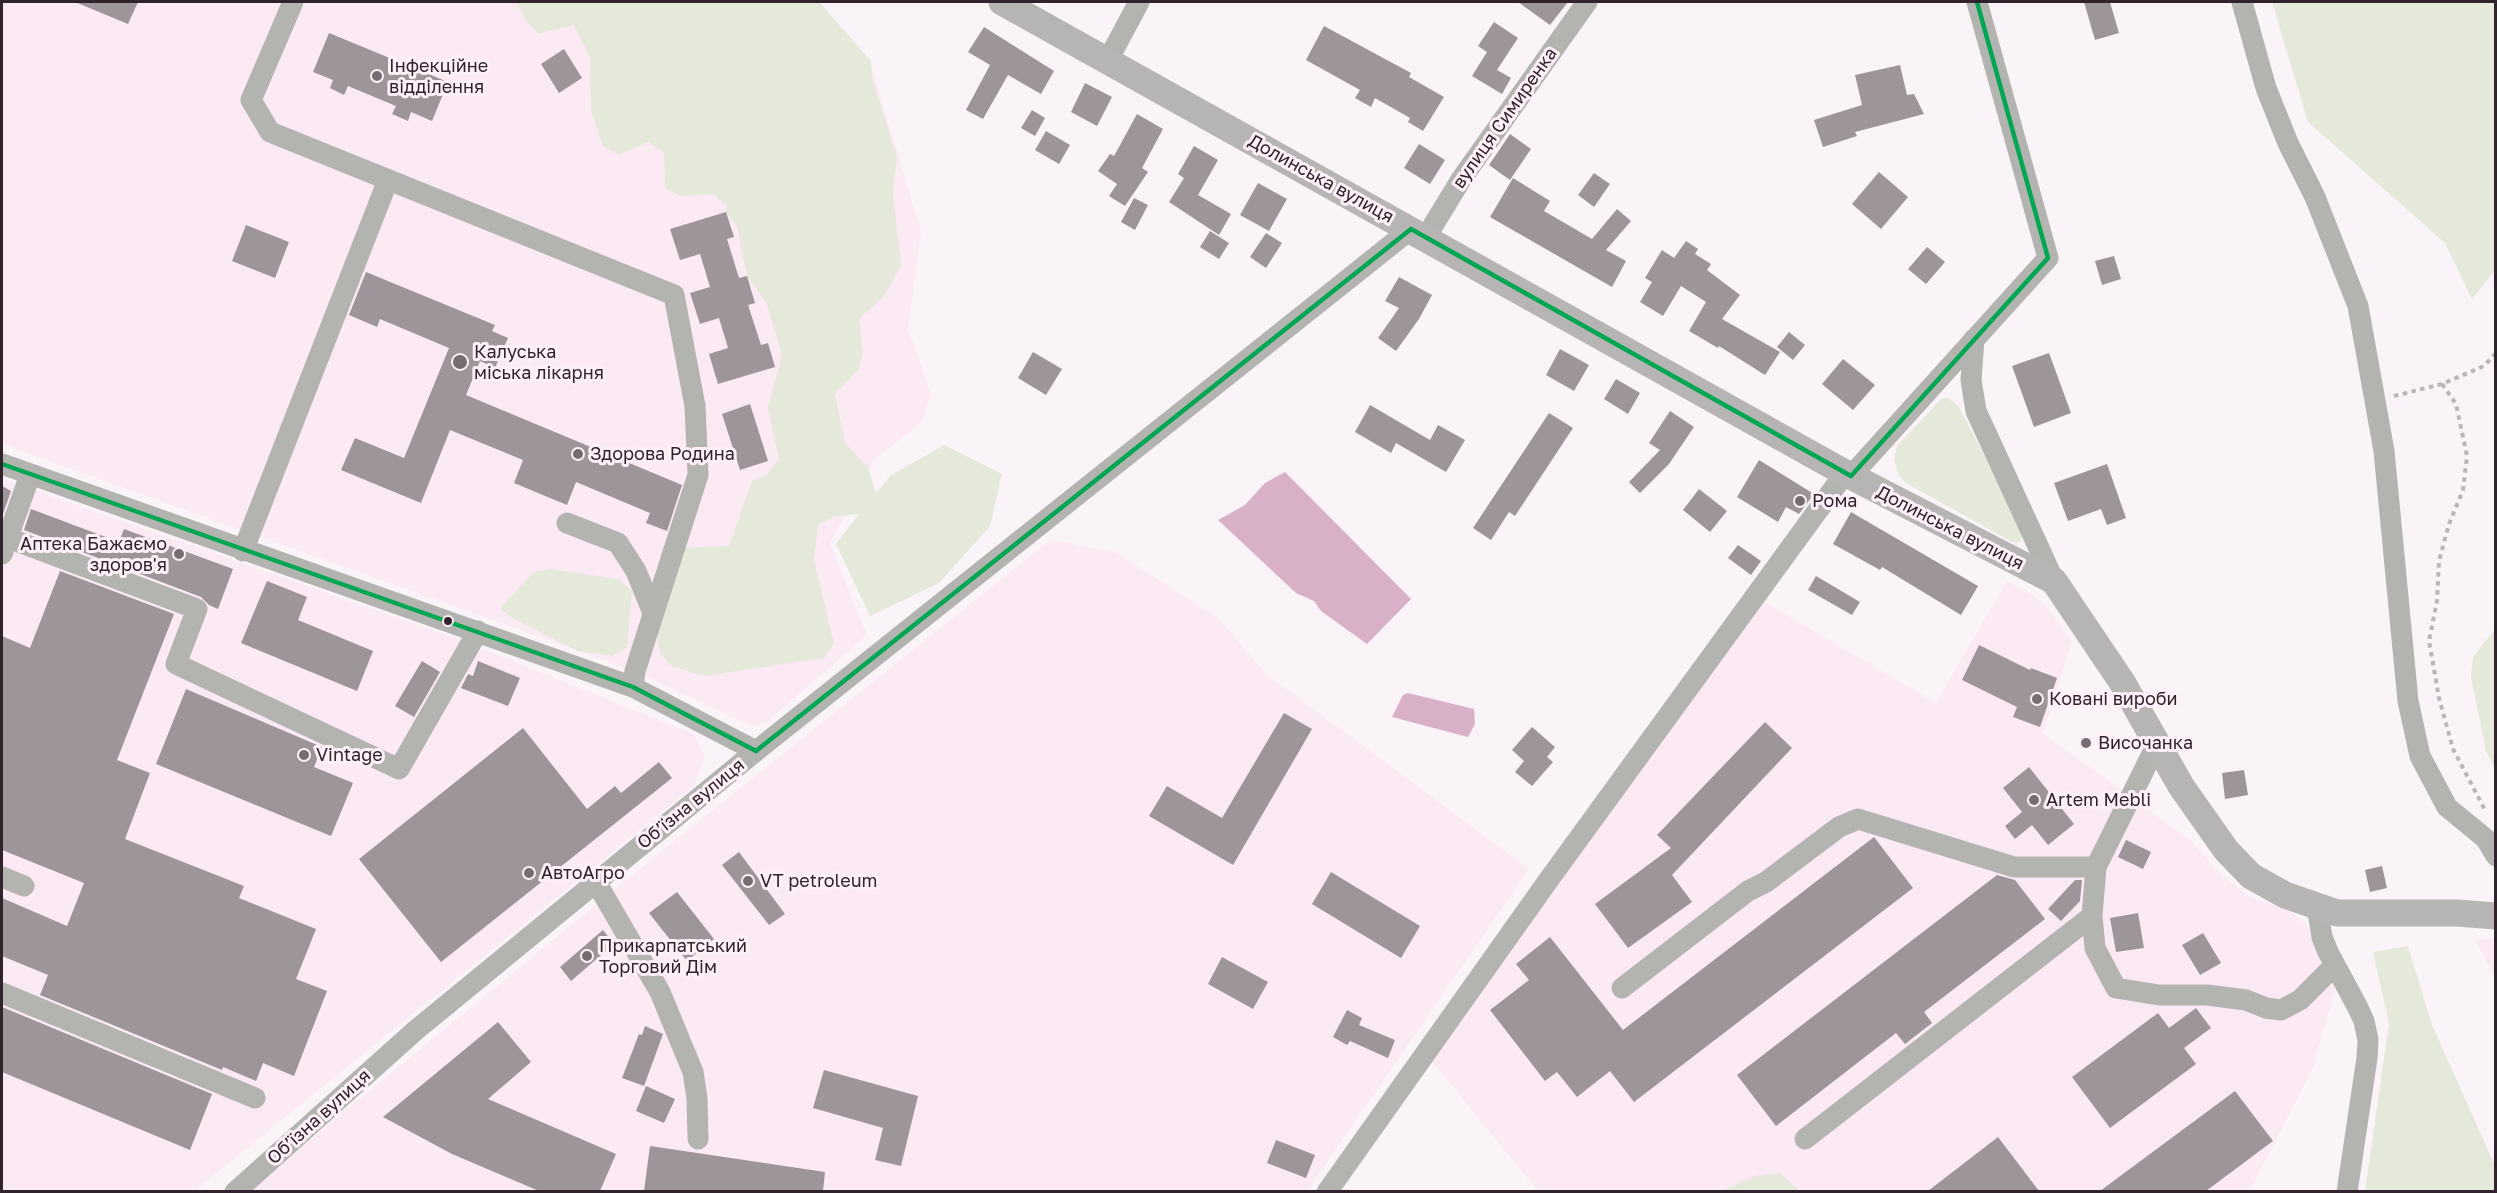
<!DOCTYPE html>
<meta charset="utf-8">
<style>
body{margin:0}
#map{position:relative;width:2497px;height:1193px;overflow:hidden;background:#faf3f7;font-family:"Golos Text",sans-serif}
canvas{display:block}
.frame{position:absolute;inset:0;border:3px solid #30232b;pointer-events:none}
</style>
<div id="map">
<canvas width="2497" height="1193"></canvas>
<div class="frame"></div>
</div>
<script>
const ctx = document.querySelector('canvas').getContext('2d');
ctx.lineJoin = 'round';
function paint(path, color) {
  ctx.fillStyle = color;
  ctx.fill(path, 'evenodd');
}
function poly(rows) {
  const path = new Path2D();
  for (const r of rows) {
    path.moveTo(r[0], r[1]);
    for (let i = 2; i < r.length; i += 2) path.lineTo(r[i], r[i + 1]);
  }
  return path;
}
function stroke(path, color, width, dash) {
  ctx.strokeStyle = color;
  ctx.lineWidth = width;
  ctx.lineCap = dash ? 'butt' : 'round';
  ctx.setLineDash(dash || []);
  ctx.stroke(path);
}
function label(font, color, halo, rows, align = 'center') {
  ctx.font = font + ' "Golos Text",sans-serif';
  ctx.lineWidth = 6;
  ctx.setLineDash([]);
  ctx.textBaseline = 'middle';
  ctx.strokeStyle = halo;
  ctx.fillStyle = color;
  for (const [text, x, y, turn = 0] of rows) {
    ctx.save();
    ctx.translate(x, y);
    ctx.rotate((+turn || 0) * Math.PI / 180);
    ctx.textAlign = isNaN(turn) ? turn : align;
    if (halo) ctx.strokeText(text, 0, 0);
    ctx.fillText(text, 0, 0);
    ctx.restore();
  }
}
paint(poly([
 [2,2,817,2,873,71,921,231,908,329,931,394,922,422,873,461,830,544,867,635,769,720,754,727,635,671,2,444],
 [2,479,455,638,694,734,705,756,694,786,194,1191,2,1192],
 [1050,540,1115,552,1217,617,1266,674,1529,869,1307,1191,247,1192,626,880],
 [2007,581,2031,594,2048,608,2072,641,2043,733,2190,840,2221,874,2247,896,2291,912,2307,926,2336,986,2312,1070,2252,1186,2248,1191,1538,1191,1431,1060,1761,600,1936,703],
 [2495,939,2496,939,2495,977,2475,940]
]), '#fbeaf4');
paint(poly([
 [516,2,819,2,871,61,872,77,897,157,893,194,901,266,884,296,859,319,863,351,859,369,835,394,845,443,868,468,876,493,890,476,944,445,1002,474,990,526,939,583,870,616,836,544,859,514,833,517,818,525,814,560,834,644,824,658,704,676,671,666,660,652,657,635,678,548,729,546,752,481,768,474,779,459,768,407,782,355,767,304,747,276,737,226,726,212,727,206,714,194,680,196,665,188,664,152,649,142,618,155,603,146,591,111,590,57,574,25,539,34,527,22],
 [2272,2,2495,2,2495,270,2472,299,2445,243,2308,122],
 [1942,398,1948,398,1959,407,2025,534,2018,543,2012,542,1906,483,1899,476,1894,460,1897,446],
 [550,569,618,579,632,591,627,648,612,656,578,651,514,619,500,608,534,572],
 [2495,629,2496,630,2495,769,2486,751,2471,678,2473,657],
 [2408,946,2432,1025,2495,1166,2495,1191,2365,1191,2389,1023,2373,952],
 [1779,1173,1800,1191,1723,1191,1754,1176]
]), '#e4e9d9');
paint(poly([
 [1285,472,1411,599,1367,644,1321,611,1314,601,1296,593,1218,520,1245,505,1265,483],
 [1408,693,1474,709,1475,724,1468,737,1392,717,1403,695]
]), '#d8b1c9');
paint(poly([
 [75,2,138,2,128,24],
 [1518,2,1568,2,1550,25],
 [2084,2,2110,2,2119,33,2095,40],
 [1494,22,1518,38,1497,70,1511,78,1502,94,1472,76,1487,52,1478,46],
 [1324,26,1411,73,1409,77,1444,97,1423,131,1408,122,1410,118,1375,98,1371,107,1355,98,1360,90,1306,60],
 [984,27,1054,71,1041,94,1008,75,983,119,966,110,990,65,968,52],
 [329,33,448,82,432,121,411,112,408,121,392,114,396,106,348,86,344,95,330,88,333,80,313,72],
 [564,49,582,78,559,93,541,64],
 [1900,65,1907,95,1914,94,1924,114,1855,132,1857,136,1823,147,1814,120,1862,105,1855,75],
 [1085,83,1112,97,1097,126,1071,112],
 [1032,110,1045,118,1035,136,1021,128],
 [1137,114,1163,129,1142,168,1148,172,1125,206,1109,196,1117,184,1098,171,1110,154,1114,156],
 [1046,131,1070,145,1059,164,1035,150],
 [1510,134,1531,149,1510,180,1489,165],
 [1419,144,1445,160,1430,184,1404,168],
 [1194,146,1218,160,1198,195,1231,214,1219,235,1169,202,1184,178,1178,174],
 [1879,172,1908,197,1881,229,1852,204],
 [1594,173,1610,184,1594,207,1578,195],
 [1513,178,1550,201,1544,211,1592,239,1617,209,1631,221,1606,250,1626,261,1612,287,1490,217],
 [1258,183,1287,199,1269,231,1240,215],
 [1134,198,1148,205,1135,230,1121,222],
 [726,212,734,237,727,239,739,278,747,276,755,303,748,305,761,345,768,343,775,367,718,384,709,354,728,348,719,318,700,324,690,293,710,287,700,254,680,260,670,229],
 [246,225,289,242,275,278,232,261],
 [1210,231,1229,243,1219,259,1200,247],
 [1266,233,1282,243,1266,268,1250,257],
 [1686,241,1698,249,1695,254,1711,264,1707,270,1740,295,1722,319,1780,352,1765,375,1719,346,1718,348,1689,331,1706,302,1681,286,1663,316,1640,302,1652,282,1645,278,1662,250,1674,258],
 [1927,247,1945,262,1926,284,1908,269],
 [2114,256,2121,279,2102,285,2095,261],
 [366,272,495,325,492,331,508,338,495,368,480,361,466,395,682,485,667,531,646,523,650,513,576,482,567,505,514,483,523,460,450,430,421,503,341,470,355,438,404,458,449,348,380,319,377,327,349,315],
 [1399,277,1432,295,1419,319,1396,351,1378,338,1399,308,1385,301],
 [1789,332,1805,345,1793,360,1777,347],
 [1560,349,1589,365,1574,391,1546,375],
 [1033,352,1062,369,1046,395,1018,378],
 [2049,353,2071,413,2034,427,2012,366],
 [1843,359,1875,385,1853,410,1822,384],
 [1616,379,1640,393,1628,414,1604,399],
 [750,404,768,461,740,470,722,414],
 [1370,405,1430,440,1438,425,1465,440,1446,472,1396,443,1391,453,1355,432],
 [1670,411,1694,427,1669,464,1640,493,1629,482,1660,450,1649,443],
 [1549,413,1573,428,1515,516,1509,512,1491,540,1473,528],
 [1759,460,1814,494,1799,514,1786,507,1778,522,1737,497],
 [2107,464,2126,518,2107,525,2101,509,2068,521,2054,483],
 [2,486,11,491,2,517],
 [1699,489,1727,511,1710,532,1683,510],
 [31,509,119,542,124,529,233,569,218,609,209,605,201,597,24,530],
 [1851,512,1978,586,1961,615,1882,567,1880,570,1833,544],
 [1738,545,1761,561,1751,575,1728,558],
 [60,571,174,614,117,760,150,773,125,839,244,886,239,898,316,929,296,979,327,991,294,1076,263,1063,256,1081,223,1067,222,1070,40,995,48,975,2,956,2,898,67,926,84,883,2,850,2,636,30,648],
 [1816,576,1860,602,1852,615,1808,590],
 [267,581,307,597,298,620,373,651,357,691,241,643],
 [1979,645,2030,670,2031,668,2057,678,2040,727,2013,717,2017,707,1962,680],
 [422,661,440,672,414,717,395,706],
 [478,661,520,678,508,706,461,688,468,674,473,676],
 [186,689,322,747,314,767,353,783,331,836,156,764],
 [1284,713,1312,729,1233,865,1149,816,1167,786,1222,818],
 [1765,722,1792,748,1672,875,1692,902,1628,948,1595,904,1671,848,1657,835],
 [1532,727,1555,747,1547,757,1553,762,1532,786,1515,772,1524,761,1512,750],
 [523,728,587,809,615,786,621,793,659,762,672,778,441,962,359,859],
 [2029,767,2074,824,2048,845,2032,825,2015,839,2005,826,2022,812,2003,788],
 [2244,770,2248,795,2225,799,2222,773],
 [1874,837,1913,888,1634,1102,1610,1071,1577,1097,1557,1072,1545,1081,1490,1010,1529,980,1516,964,1550,937,1623,1030],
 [2126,840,2151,852,2143,869,2118,857],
 [739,852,785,914,769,925,722,865],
 [2382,866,2387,888,2370,892,2365,870],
 [1331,872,1420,926,1401,958,1312,904],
 [1997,875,2015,880,2045,919,1924,1012,1932,1023,1905,1044,1896,1033,1776,1126,1737,1075],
 [2075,880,2082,880,2080,901,2061,921,2048,909],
 [677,892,714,939,687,961,649,913],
 [2138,913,2144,948,2116,952,2110,918],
 [603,930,614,944,571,981,560,967],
 [2203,933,2221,963,2200,975,2182,945],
 [1222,957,1268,982,1253,1009,1208,984],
 [2,1007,212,1094,190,1150,2,1072],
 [2196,1008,2211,1028,2184,1048,2196,1064,2110,1128,2072,1077,2158,1013,2169,1028],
 [1347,1010,1362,1018,1359,1025,1395,1040,1388,1058,1350,1041,1347,1045,1333,1037],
 [498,1022,531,1062,488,1099,616,1154,600,1191,539,1191,452,1154,383,1117],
 [645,1026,663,1034,644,1086,622,1078,639,1034,642,1035],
 [824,1070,918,1096,901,1166,875,1160,883,1128,813,1108],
 [646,1086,675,1099,664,1123,636,1111],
 [2235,1091,2273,1141,2206,1191,2100,1191],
 [1998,1137,2039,1191,1928,1191],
 [1276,1140,1315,1155,1306,1178,1267,1163],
 [650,1146,825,1172,823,1191,644,1191]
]), '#9d959a');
stroke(poly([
 [2442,384,2456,404,2467,456,2463,490,2449,524,2439,561,2437,601,2429,641,2439,698,2453,749,2486,812],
 [2394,396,2442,384,2484,366,2496,353]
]), '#b8b6b6', 4, [4.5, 4.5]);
stroke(poly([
 [293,2,251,100,270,132,674,295,695,406,698,475,635,671,633,687],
 [2242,2,2266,88,2288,143,2315,197,2358,306,2384,451,2408,701,2420,756,2447,807,2486,839,2496,856],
 [1108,60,1139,2],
 [1426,237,1462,178,1587,2],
 [1974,339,1971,380,1976,411,2054,581],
 [2,464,633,687,756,751],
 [1851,476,2048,258,1977,2],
 [567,523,618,543,636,571,653,613],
 [8,538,197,609,176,664,399,769,478,631],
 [243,551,388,180],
 [2,554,30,475],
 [2157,744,2096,867,2092,916,2095,948,2116,988,2159,995,2207,995,2246,1000,2266,1008,2281,1010,2300,1000,2334,966],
 [2,877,24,886],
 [596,882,660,992,693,1072,697,1098,698,1139],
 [2317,906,2322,937,2328,952,2357,1006,2364,1021,2368,1040,2367,1058,2347,1192],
 [1622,988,1748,891,1766,882,1839,827,1858,819,2014,867,2096,867],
 [2,993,255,1098],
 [1805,1139,2092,916],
 [235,1192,416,1030,756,751,1411,229],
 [1327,1192,1550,878,1845,473]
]), '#b3b3b0', 21);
stroke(poly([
 [1002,2,1845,473,2054,581,2122,682,2181,786,2226,850,2251,876,2285,895,2337,913,2457,913,2496,916]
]), '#b6b5b4', 27);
stroke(poly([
 [1977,2,2048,258],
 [1411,229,1851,476],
 [2,464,633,687,756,751],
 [1851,476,2048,258],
 [756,751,1411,229]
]), '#00a651', 4.5);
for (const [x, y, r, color] of [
 [377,76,6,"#776c72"],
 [460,362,8,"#776c72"],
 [578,454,6,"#776c72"],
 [1800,501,6,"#776c72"],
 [179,554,6,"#776c72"],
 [448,621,5,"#30232b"],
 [2037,699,6,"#776c72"],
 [2086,743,6,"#776c72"],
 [304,755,6,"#776c72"],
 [2034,800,6,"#776c72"],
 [529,873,6,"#776c72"],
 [748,881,6,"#776c72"],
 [587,956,6,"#776c72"]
]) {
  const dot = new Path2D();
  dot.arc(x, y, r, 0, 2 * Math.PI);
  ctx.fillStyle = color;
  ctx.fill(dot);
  stroke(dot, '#fdf0f7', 2);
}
label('18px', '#30232b', '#fdf0f7', [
 ["Інфекційне",389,66],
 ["відділення",389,87],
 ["Калуська",474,352],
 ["міська лікарня",474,373],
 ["Здорова Родина",590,454],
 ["Рома",1812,501],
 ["Аптека Бажаємо",167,544,"right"],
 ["здоров'я",167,565,"right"],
 ["Ковані вироби",2049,699],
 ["Височанка",2098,743],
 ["Vintage",316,755],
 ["Artem Mebli",2046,800],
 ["АвтоАгро",541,873],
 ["VT petroleum",760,881],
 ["Прикарпатський",599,946],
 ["Торговий Дім",599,967]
], 'left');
label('18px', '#30232b', '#fdf0f7', [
 ["вулиця Симиренка",1505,118,-55],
 ["Долинська вулиця",1321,179,29],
 ["Долинська вулиця",1950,528,27],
 ["Обʼїзна вулиця",691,804,-39],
 ["Обʼїзна вулиця",319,1117,-42]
]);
</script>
